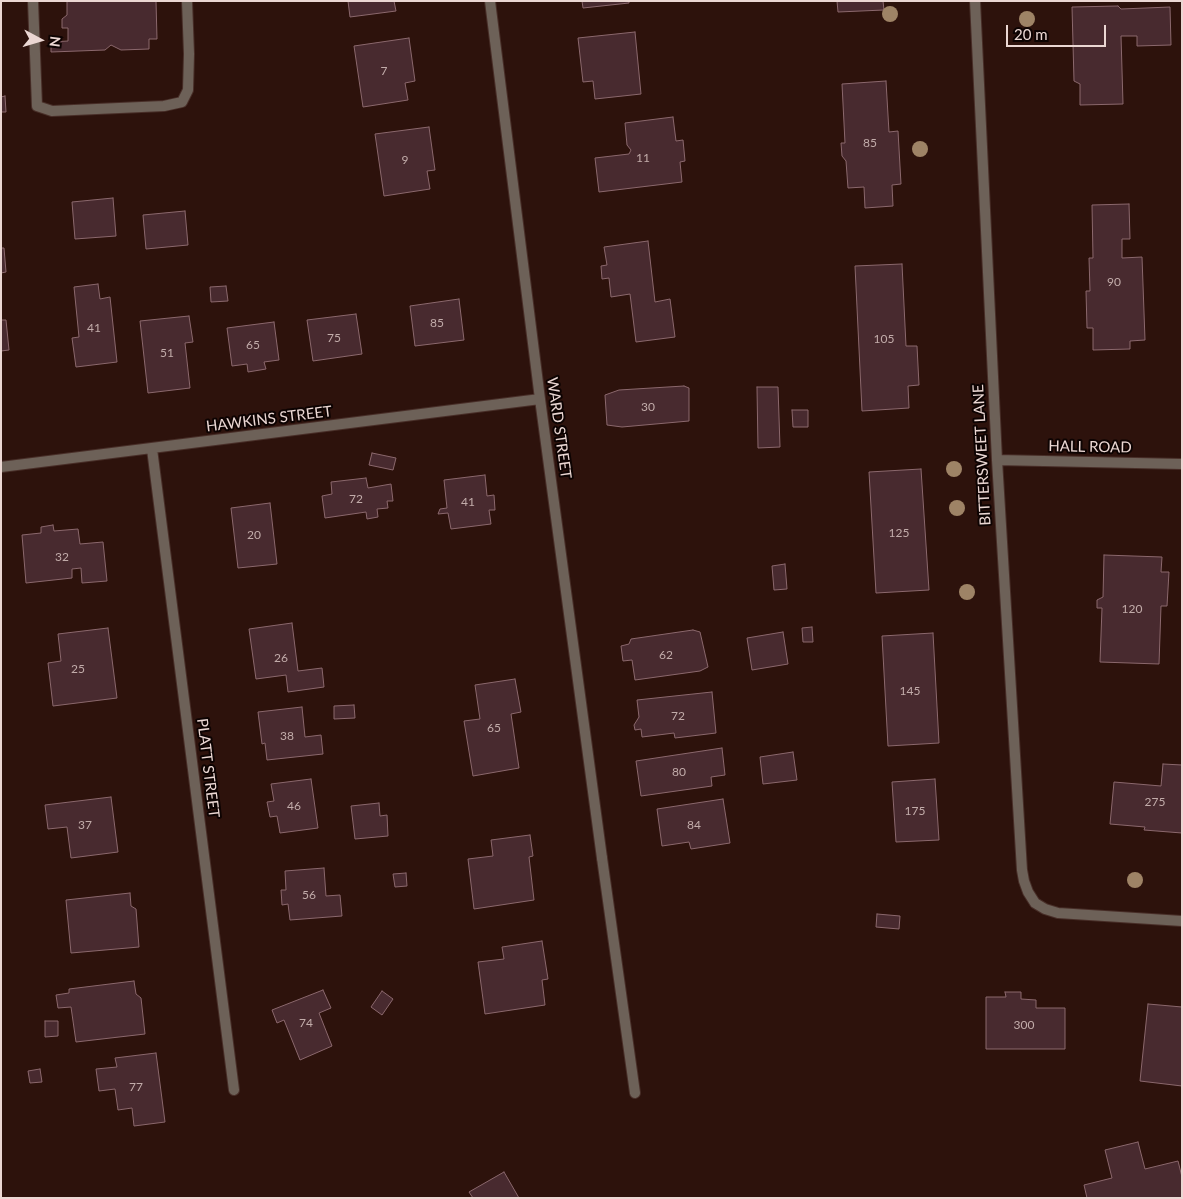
<!DOCTYPE html>
<style>
body{margin:0}
#map{position:relative;width:1183px;height:1199px;overflow:hidden;background:#2d120c;font-family:Lato,sans-serif}
canvas{display:block}
.frame{position:absolute;inset:0;border:2px solid #ebd7d3;pointer-events:none}
.north{position:absolute;left:15px;top:15px;width:50px;height:50px;-webkit-text-stroke:4px #0d0302;paint-order:stroke;rotate:96deg;font-size:14px;font-weight:700;line-height:20px;text-align:center;color:#ebd7d3}
.north::after{content:'';display:block;margin:auto;width:18px;height:22px;background:#ebd7d3;clip-path:polygon(50% 0,100% 100%,50% 72%,0 100%)}
.scale{position:absolute;left:1006px;top:25px;width:100px;height:22px;box-sizing:border-box;border:2px solid #ebd7d3;border-top:0;padding-left:6px;font-size:15px;line-height:18px;white-space:nowrap;color:#ebd7d3;-webkit-text-stroke:4px #0d0302;paint-order:stroke}
</style>
<div id="map">
<canvas width="1183" height="1199"></canvas>
<div class="frame"></div>
<div class="north">N</div>
<div class="scale">20 m</div>
</div>
<script>
const ctx = document.querySelector('canvas').getContext('2d');
ctx.lineJoin = 'round';
function paint(path, color) {
  ctx.fillStyle = color;
  ctx.fill(path, 'evenodd');
}
function poly(rows) {
  const path = new Path2D();
  for (const r of rows) {
    path.moveTo(r[0], r[1]);
    for (let i = 2; i < r.length; i += 2) path.lineTo(r[i], r[i + 1]);
  }
  return path;
}
function stroke(path, color, width, dash) {
  ctx.strokeStyle = color;
  ctx.lineWidth = width;
  ctx.lineCap = dash ? 'butt' : 'round';
  ctx.setLineDash(dash || []);
  ctx.stroke(path);
}
function label(font, color, halo, rows, align = 'center') {
  ctx.font = font + ' Lato,sans-serif';
  ctx.lineWidth = 4;
  ctx.setLineDash([]);
  ctx.textBaseline = 'middle';
  ctx.strokeStyle = halo;
  ctx.fillStyle = color;
  for (const [text, x, y, turn = 0] of rows) {
    ctx.save();
    ctx.translate(x, y);
    ctx.rotate((+turn || 0) * Math.PI / 180);
    ctx.textAlign = isNaN(turn) ? turn : align;
    if (halo) ctx.strokeText(text, 0, 0);
    ctx.fillText(text, 0, 0);
    ctx.restore();
  }
}
const building = poly([
 [67,1,156,1,157,39,149,39,149,49,121,50,111,45,105,50,51,52,51,42,68,41,68,28,62,28,62,19,67,15,67,1],
 [348,1,394,1,396,11,350,17,348,1],
 [582,1,629,1,629,3,583,8,582,1],
 [837,1,883,1,884,10,838,12,837,1],
 [1118,6,1121,9,1170,7,1171,45,1137,46,1137,36,1121,36,1123,104,1080,105,1080,84,1074,81,1072,7,1118,6],
 [635,32,641,94,595,99,593,81,583,82,578,38,635,32],
 [409,38,415,81,405,83,408,100,363,107,354,46,409,38],
 [886,81,889,132,898,131,901,184,892,185,893,206,865,208,864,187,848,188,846,161,842,156,841,143,845,143,842,84,886,81],
 [5,96,6,112,1,112,1,97,5,96],
 [673,117,676,141,683,140,685,161,680,162,682,182,599,192,595,158,629,154,631,150,627,145,625,123,673,117],
 [429,127,435,170,427,171,430,189,384,196,375,134,429,127],
 [113,198,116,236,75,239,72,202,113,198],
 [1129,204,1130,239,1122,239,1122,258,1142,257,1145,340,1130,341,1130,349,1093,350,1093,328,1087,328,1086,291,1090,291,1089,258,1093,258,1092,205,1129,204],
 [185,211,188,245,146,249,143,215,185,211],
 [648,241,655,302,670,299,675,337,636,342,630,294,611,297,609,278,602,279,601,266,607,265,604,247,648,241],
 [1,248,4,248,6,272,1,273,1,248],
 [902,264,906,346,917,346,919,385,908,386,909,408,862,411,855,266,902,264],
 [98,284,100,299,110,297,117,362,76,367,72,338,79,337,74,287,98,284],
 [226,286,228,301,211,302,210,287,226,286],
 [459,299,464,340,415,346,410,306,459,299],
 [356,314,362,354,313,361,307,320,356,314],
 [189,316,193,342,185,343,190,388,148,393,140,321,189,316],
 [1,320,6,320,9,350,1,351,1,320],
 [274,322,279,360,264,362,266,369,248,372,247,364,232,366,227,328,274,322],
 [684,386,689,388,689,421,622,427,607,425,605,395,619,390,684,386],
 [757,387,778,387,780,447,758,448,757,387],
 [792,410,808,410,808,427,793,427,792,410],
 [372,453,396,458,393,470,369,465,372,453],
 [921,469,929,590,876,593,869,472,921,469],
 [485,475,487,496,494,495,495,510,489,510,491,524,451,529,448,513,438,514,440,509,447,508,444,480,485,475],
 [366,478,368,488,391,484,393,501,387,501,388,508,377,509,378,517,367,519,366,512,325,518,322,496,332,494,331,482,366,478],
 [270,503,277,564,238,568,231,508,270,503],
 [53,525,54,531,78,529,80,544,103,542,107,581,82,583,81,568,72,569,72,578,26,583,22,535,41,533,41,527,53,525],
 [1104,555,1162,557,1161,572,1169,572,1167,606,1161,606,1159,664,1100,662,1102,608,1097,608,1097,600,1103,597,1104,555],
 [785,564,787,589,774,590,772,566,785,564],
 [292,623,298,671,322,668,324,687,288,692,286,675,256,679,249,629,292,623],
 [812,627,813,642,803,642,802,628,812,627],
 [108,628,117,698,53,706,48,663,61,661,58,634,108,628],
 [693,630,700,632,708,667,700,671,635,680,632,660,623,661,621,646,629,644,631,639,693,630],
 [783,632,788,664,752,670,747,638,783,632],
 [933,633,939,743,888,746,882,636,933,633],
 [515,679,521,712,511,714,519,768,473,776,464,721,480,719,475,685,515,679],
 [712,692,716,733,675,738,674,733,642,737,641,729,635,730,634,725,639,717,637,700,712,692],
 [354,705,355,718,334,719,334,706,354,705],
 [302,707,305,737,321,735,323,754,267,760,265,743,262,744,258,712,302,707],
 [722,748,725,775,711,777,712,786,641,796,636,761,722,748],
 [793,752,797,780,763,784,760,757,793,752],
 [1163,764,1182,765,1182,833,1144,830,1145,827,1110,824,1114,782,1161,786,1163,764],
 [311,779,318,828,280,833,277,816,270,817,267,802,274,801,271,784,311,779],
 [935,779,939,840,896,842,892,782,935,779],
 [111,797,118,852,71,858,67,827,48,829,45,805,111,797],
 [723,799,730,843,691,849,689,842,662,846,657,809,723,799],
 [379,803,380,816,387,815,388,836,355,839,351,806,379,803],
 [530,835,533,856,529,857,534,900,474,909,468,859,493,856,491,840,530,835],
 [324,868,326,896,340,895,342,916,290,920,288,904,282,905,281,890,286,890,285,871,324,868],
 [406,873,407,886,395,887,393,874,406,873],
 [130,893,131,906,136,909,139,947,71,953,66,900,130,893],
 [877,914,900,916,899,929,876,927,877,914],
 [542,941,548,979,542,980,545,1005,485,1014,478,962,504,959,502,947,542,941],
 [134,981,136,994,141,998,145,1034,76,1042,71,1007,58,1008,56,995,69,993,69,989,134,981],
 [323,990,331,1008,319,1013,332,1046,300,1060,284,1020,277,1023,272,1010,323,990],
 [382,991,393,999,382,1015,371,1007,382,991],
 [1005,992,1021,992,1021,999,1036,1000,1036,1008,1065,1008,1065,1049,986,1049,986,997,1006,997,1005,992],
 [1148,1004,1182,1007,1182,1086,1140,1081,1148,1004],
 [45,1021,58,1021,58,1036,45,1037,45,1021],
 [156,1053,165,1122,134,1126,132,1108,118,1110,115,1089,99,1091,96,1069,117,1067,115,1058,156,1053],
 [40,1069,42,1082,30,1083,28,1071,40,1069],
 [1138,1142,1145,1169,1178,1161,1182,1177,1182,1198,1087,1198,1084,1185,1112,1178,1105,1150,1138,1142],
 [504,1172,519,1198,473,1198,469,1192,504,1172]
]);
paint(building, '#482a2f');
stroke(building, '#8b686d', 1);
const service = poly([
 [33,1,37,106,52,111,164,106,182,102,188,90,189,54,187,1],
 [602,858,635,1093]
]);
const minor = poly([
 [490,1,540,399,602,858],
 [975,1,997,460,1022,870,1024,881,1028,892,1035,903,1045,909,1058,913,1182,921],
 [152,449,234,1090],
 [997,460,1182,464],
 [1,467,540,399]
]);
stroke(service, '#482e28', 12);
stroke(minor, '#482e28', 12);
stroke(service, '#6d6158', 10);
stroke(minor, '#6d6158', 10);
ctx.fillStyle = '#9e8366';
for (const [x, y] of [
 [890,14],
 [1027,19],
 [920,149],
 [954,469],
 [957,508],
 [967,592],
 [1135,880]
]) {
  ctx.beginPath();
  ctx.arc(x, y, 8, 0, 2 * Math.PI);
  ctx.fill();
}
label('12px', '#c2acaa', null, [
 ["7",384,71],
 ["85",870,143],
 ["11",643,158],
 ["9",405,160],
 ["90",1114,282],
 ["85",437,323],
 ["41",94,328],
 ["75",334,338],
 ["105",884,339],
 ["65",253,345],
 ["51",167,353],
 ["30",648,407],
 ["72",356,499],
 ["41",468,502],
 ["125",899,533],
 ["20",254,535],
 ["32",62,557],
 ["120",1132,609],
 ["62",666,655],
 ["26",281,658],
 ["25",78,669],
 ["145",910,691],
 ["72",678,716],
 ["65",494,728],
 ["38",287,736],
 ["80",679,772],
 ["275",1155,802],
 ["46",294,806],
 ["175",915,811],
 ["37",85,825],
 ["84",694,825],
 ["56",309,895],
 ["74",306,1023],
 ["300",1024,1025],
 ["77",136,1087]
]);
label('15px', '#ebd7d3', '#0d0302', [
 ["HAWKINS STREET",269,419,-7],
 ["WARD STREET",559,428,82],
 ["HALL ROAD",1090,447,1],
 ["BITTERSWEET LANE",982,455,-93],
 ["PLATT STREET",208,768,83]
]);
</script>
